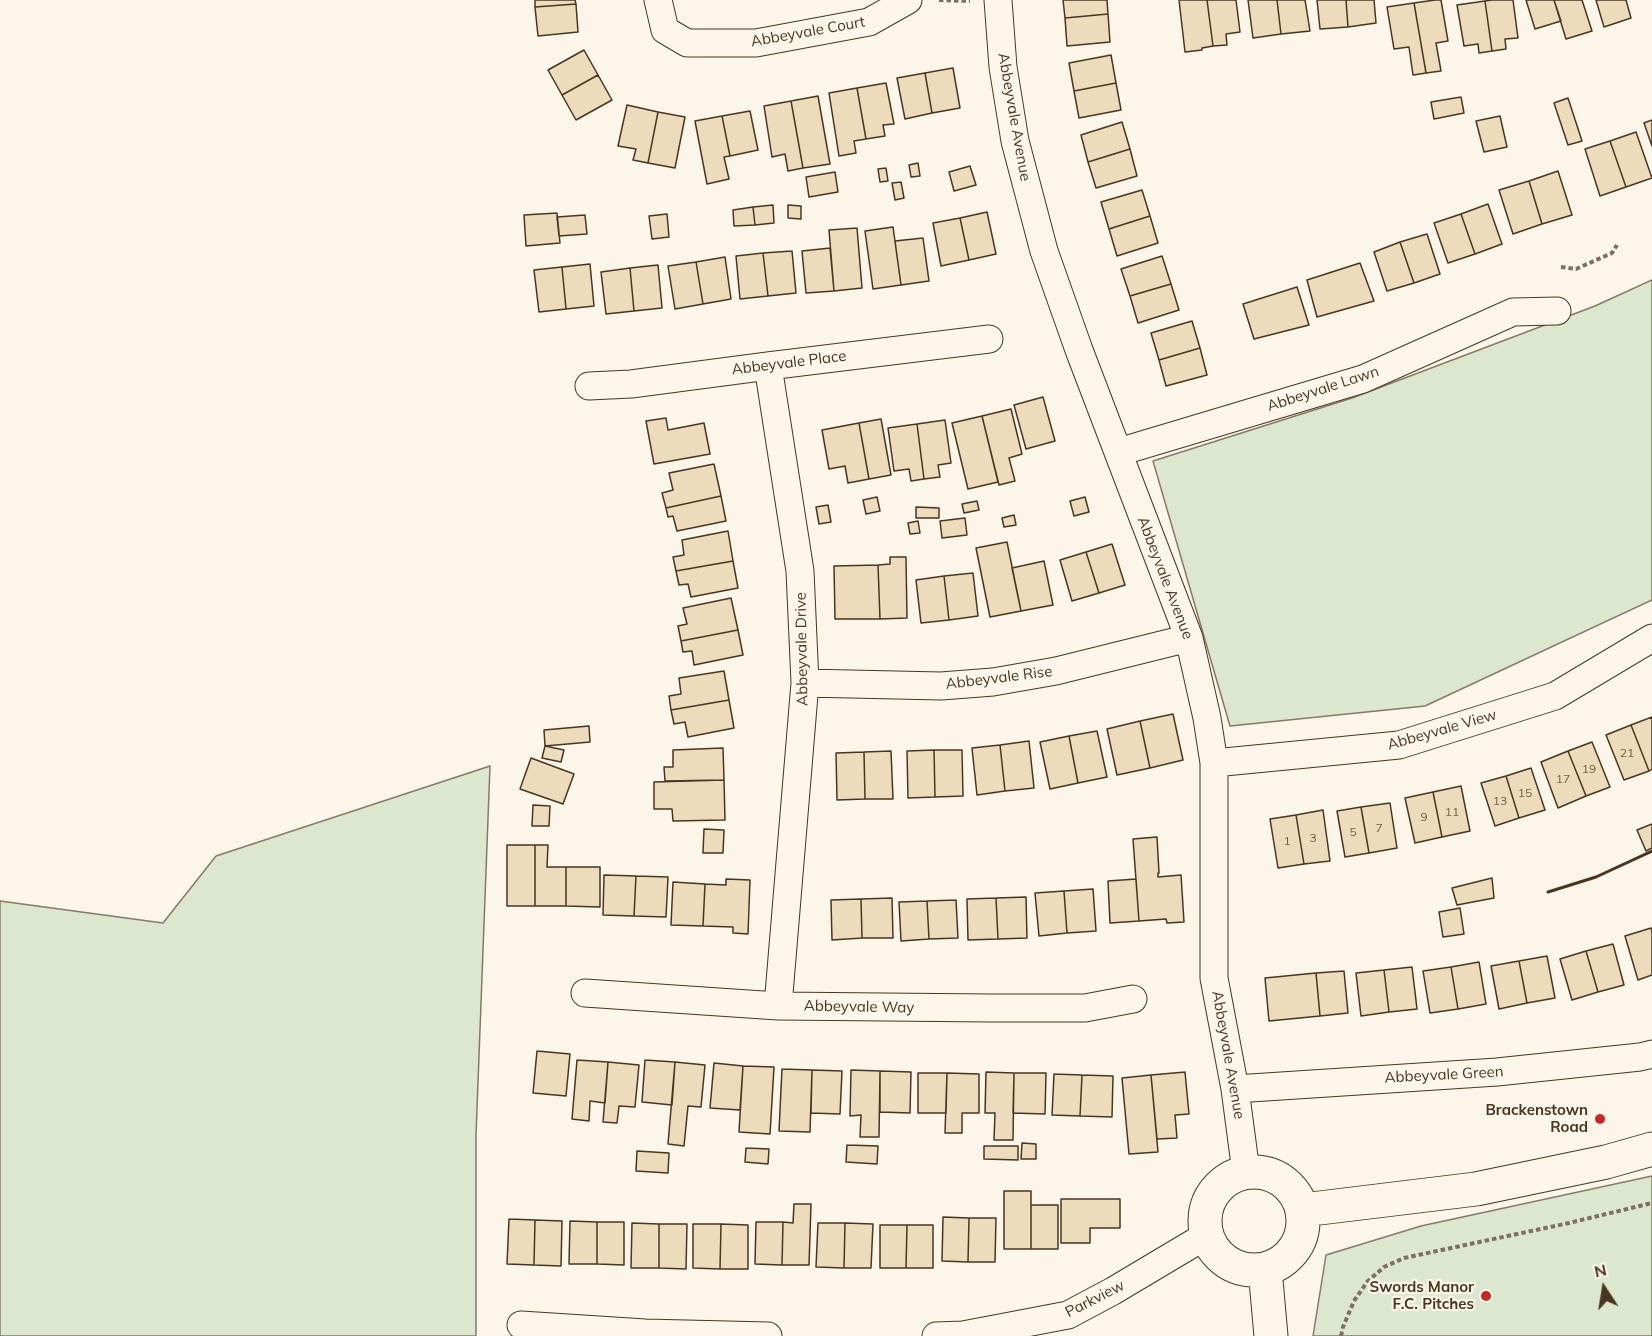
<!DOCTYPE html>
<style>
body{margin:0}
#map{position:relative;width:1652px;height:1336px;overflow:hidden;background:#fbf6e9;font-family:Mulish,sans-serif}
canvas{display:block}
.north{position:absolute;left:1574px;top:1258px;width:60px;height:60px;-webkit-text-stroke:4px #fbf6e9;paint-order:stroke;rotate:348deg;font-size:16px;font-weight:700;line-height:24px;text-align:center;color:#4a3520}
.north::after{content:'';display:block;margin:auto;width:21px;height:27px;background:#4a3520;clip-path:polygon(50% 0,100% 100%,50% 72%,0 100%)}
</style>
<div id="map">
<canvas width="1652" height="1336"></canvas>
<div class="north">N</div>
</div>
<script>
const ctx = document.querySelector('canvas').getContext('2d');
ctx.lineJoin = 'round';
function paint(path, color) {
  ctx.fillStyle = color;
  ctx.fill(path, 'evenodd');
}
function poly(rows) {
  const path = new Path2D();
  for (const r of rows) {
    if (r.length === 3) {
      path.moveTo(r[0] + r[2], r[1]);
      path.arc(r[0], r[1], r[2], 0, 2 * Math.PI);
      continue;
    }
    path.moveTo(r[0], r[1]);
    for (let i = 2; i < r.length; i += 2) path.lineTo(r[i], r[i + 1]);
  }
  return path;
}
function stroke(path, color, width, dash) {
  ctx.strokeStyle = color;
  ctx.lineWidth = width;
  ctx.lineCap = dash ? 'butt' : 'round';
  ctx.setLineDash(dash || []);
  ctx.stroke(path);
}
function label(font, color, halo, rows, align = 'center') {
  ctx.font = font + ' Mulish,sans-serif';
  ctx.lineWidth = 4.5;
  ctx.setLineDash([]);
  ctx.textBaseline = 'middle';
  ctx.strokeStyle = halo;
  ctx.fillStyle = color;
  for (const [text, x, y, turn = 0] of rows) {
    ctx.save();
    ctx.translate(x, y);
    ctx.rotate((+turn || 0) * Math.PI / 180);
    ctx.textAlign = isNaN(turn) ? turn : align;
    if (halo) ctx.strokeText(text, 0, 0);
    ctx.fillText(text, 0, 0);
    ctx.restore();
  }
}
const green = poly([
 [1652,280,1652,600,1425,706,1230,726,1153,461,1352,398,1595,306,1652,280],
 [490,766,476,1135,476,1336,0,1336,0,901,163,923,216,856,490,766],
 [1652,1176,1652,1336,1313,1336,1326,1255,1421,1226,1652,1176]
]);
paint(green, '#dce7d0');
stroke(green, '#887966', 1.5);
const building = poly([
 [535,0,575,0,576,4,535,7,535,0],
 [1063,0,1107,0,1108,14,1065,18,1063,0],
 [1179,0,1207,0,1213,46,1202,48,1202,50,1185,52,1179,0],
 [1207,0,1236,0,1240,32,1226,34,1227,45,1213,46,1207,0],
 [1248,0,1277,0,1281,34,1253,38,1248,0],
 [1277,0,1305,0,1310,31,1281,34,1277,0],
 [1317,0,1346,0,1348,27,1320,29,1317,0],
 [1346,0,1374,0,1376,23,1348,27,1346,0],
 [1435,0,1441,0,1448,41,1436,43,1441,71,1426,73,1414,3,1435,0],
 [1492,0,1513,0,1518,38,1505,39,1506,49,1492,51,1485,1,1492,0],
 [1526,0,1554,0,1561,21,1535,29,1526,0],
 [1554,0,1582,0,1592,31,1566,39,1554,0],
 [1596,0,1626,0,1631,18,1604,27,1596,0],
 [1485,1,1492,51,1479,53,1478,44,1464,46,1457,5,1485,1],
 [1414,3,1426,73,1413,75,1409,47,1394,49,1387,7,1414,3],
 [576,4,578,32,538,36,535,7,576,4],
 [1108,14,1110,42,1067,46,1065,18,1108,14],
 [584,50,598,75,562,95,548,70,584,50],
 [1111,55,1116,83,1074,91,1069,63,1111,55],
 [953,68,960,108,932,113,925,73,953,68],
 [925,73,932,113,905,119,897,78,925,73],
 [598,75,612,100,576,120,562,95,598,75],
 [886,83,894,124,883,125,885,136,866,139,857,88,886,83],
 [1116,83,1121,110,1079,118,1074,91,1116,83],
 [857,88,866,139,854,141,856,153,839,156,829,93,857,88],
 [818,96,830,164,803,168,791,101,818,96],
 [1461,97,1464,113,1434,119,1431,102,1461,97],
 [1568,98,1582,141,1568,145,1554,103,1568,98],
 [791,101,803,168,788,171,785,154,772,157,764,106,791,101],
 [627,105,658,112,648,163,633,160,636,149,618,146,627,105],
 [750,111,758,150,730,156,722,116,750,111],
 [658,112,685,117,675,168,648,163,658,112],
 [722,116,730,156,724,157,729,179,707,184,695,121,722,116],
 [1500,116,1507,147,1484,152,1476,121,1500,116],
 [1652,120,1652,146,1644,123,1652,120],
 [1122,122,1130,149,1088,162,1081,135,1122,122],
 [1636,132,1652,178,1626,187,1610,141,1636,132],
 [1610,141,1626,187,1600,196,1585,149,1610,141],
 [1130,149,1137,176,1096,188,1088,162,1130,149],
 [918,163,920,176,911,177,909,165,918,163],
 [970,166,976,185,954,191,949,172,970,166],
 [886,168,888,181,880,182,878,169,886,168],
 [1558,171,1572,215,1542,224,1529,181,1558,171],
 [835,172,838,192,809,197,806,177,835,172],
 [1529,181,1542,224,1513,234,1499,190,1529,181],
 [901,182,904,198,895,200,892,183,901,182],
 [1142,190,1150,216,1109,229,1101,202,1142,190],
 [1488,204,1502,244,1475,254,1461,214,1488,204],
 [773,205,774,223,755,225,753,207,773,205],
 [788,205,801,206,801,219,788,218,788,205],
 [753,207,755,225,734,226,733,210,753,207],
 [987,212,996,254,969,260,960,218,987,212],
 [557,213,560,243,526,246,524,215,557,213],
 [667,214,669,237,652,239,649,216,667,214],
 [1461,214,1475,254,1448,263,1434,223,1461,214],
 [585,215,587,234,559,236,557,217,585,215],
 [1150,216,1158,243,1117,256,1109,229,1150,216],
 [960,218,969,260,941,266,933,223,960,218],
 [893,227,901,285,873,289,865,231,893,227],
 [857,228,862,288,834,291,829,230,857,228],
 [1427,234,1440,274,1414,283,1400,242,1427,234],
 [923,238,929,281,901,285,895,241,923,238],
 [1400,242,1414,283,1387,291,1374,252,1400,242],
 [830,248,834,291,806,293,802,251,830,248],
 [792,251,796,293,768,296,763,253,792,251],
 [763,253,768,296,740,299,736,256,763,253],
 [1162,256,1171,284,1130,296,1121,269,1162,256],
 [725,257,731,299,703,304,696,262,725,257],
 [696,262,703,304,675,309,668,266,696,262],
 [1360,263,1374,301,1317,317,1307,280,1360,263],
 [590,264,594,306,566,309,562,267,590,264],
 [658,265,662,308,634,311,630,268,658,265],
 [562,267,566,309,539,312,534,270,562,267],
 [630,268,634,311,606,314,601,272,630,268],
 [1171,284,1179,310,1138,323,1130,296,1171,284],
 [1297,287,1309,325,1254,339,1243,304,1297,287],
 [1192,321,1200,348,1159,360,1151,333,1192,321],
 [1200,348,1207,375,1166,386,1159,360,1200,348],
 [1043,397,1055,441,1026,449,1014,405,1043,397],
 [1011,409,1022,454,1009,458,1015,481,999,485,982,416,1011,409],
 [982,416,998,482,968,489,952,423,982,416],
 [666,418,668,430,704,423,710,454,654,464,646,421,666,418],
 [881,419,891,475,869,479,859,423,881,419],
 [945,420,951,463,938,465,940,477,924,479,917,424,945,420],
 [859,423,869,479,848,483,845,466,829,469,822,430,859,423],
 [917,424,924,479,911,481,909,469,894,471,888,428,917,424],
 [714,464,721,496,666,508,662,493,673,490,669,473,714,464],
 [721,496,726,521,677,531,673,516,668,517,666,508,721,496],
 [877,497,880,511,866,514,863,500,877,497],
 [1085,497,1089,512,1074,516,1070,501,1085,497],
 [977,501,979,510,964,513,962,504,977,501],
 [828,505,831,522,819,524,816,507,828,505],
 [916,507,939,508,939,518,916,518,916,507],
 [1014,515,1016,525,1004,527,1002,518,1014,515],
 [965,518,967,535,942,538,940,521,965,518],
 [918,521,920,533,910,534,908,523,918,521],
 [728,531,733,561,676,571,673,557,684,555,682,540,728,531],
 [1007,542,1021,611,990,617,976,548,1007,542],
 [1112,544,1125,585,1099,593,1086,552,1112,544],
 [1086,552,1099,593,1072,601,1060,560,1086,552],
 [890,557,906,557,907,618,880,619,878,565,890,564,890,557],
 [733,561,738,588,691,597,688,584,679,585,676,571,733,561],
 [1044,561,1053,605,1021,611,1012,568,1044,561],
 [878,565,880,619,835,619,834,566,878,565],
 [973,573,978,616,949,620,944,576,973,573],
 [944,576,949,620,921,623,916,580,944,576],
 [731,598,738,630,681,641,678,626,687,624,683,608,731,598],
 [738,630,743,655,694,665,692,651,683,652,681,641,738,630],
 [724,671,729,700,671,710,669,696,681,694,679,678,724,671],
 [729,700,734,728,688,737,685,722,674,724,671,710,729,700],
 [1173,714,1183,760,1150,768,1140,721,1173,714],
 [1652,717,1652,769,1649,771,1631,725,1652,717],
 [1140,721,1150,768,1117,775,1107,729,1140,721],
 [1631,725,1649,771,1624,780,1606,735,1631,725],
 [589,726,590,742,545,746,544,730,589,726],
 [1097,731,1107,777,1078,783,1069,736,1097,731],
 [1069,736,1078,783,1050,789,1040,742,1069,736],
 [1029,741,1034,788,1005,791,1000,745,1029,741],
 [1592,742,1610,787,1586,796,1568,751,1592,742],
 [1000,745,1005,791,977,795,972,748,1000,745],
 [545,746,564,750,561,762,542,758,545,746],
 [723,748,724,780,665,781,664,767,673,767,673,750,723,748],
 [934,750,962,750,963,796,935,797,934,750],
 [934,750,935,797,908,798,907,751,934,750],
 [891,751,893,799,865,799,864,752,891,751],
 [1568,751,1586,796,1558,808,1541,762,1568,751],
 [864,752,865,799,837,800,836,753,864,752],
 [531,758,574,774,563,804,520,789,531,758],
 [1531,768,1545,810,1519,818,1506,776,1531,768],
 [1506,776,1519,818,1495,826,1481,783,1506,776],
 [724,780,725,820,673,821,672,809,654,809,654,782,724,780],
 [1461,786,1470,831,1442,837,1433,792,1461,786],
 [1433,792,1442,837,1415,843,1405,798,1433,792],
 [1390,803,1397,848,1369,853,1361,807,1390,803],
 [533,805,550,806,549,826,532,826,533,805],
 [1361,807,1369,853,1345,857,1337,811,1361,807],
 [1323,810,1330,861,1304,864,1296,815,1323,810],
 [1296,815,1304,864,1278,868,1270,819,1296,815],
 [1652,824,1652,848,1646,851,1637,830,1652,824],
 [704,829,724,830,723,853,703,853,704,829],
 [1157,837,1159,873,1158,873,1158,877,1181,875,1184,922,1167,923,1166,919,1139,921,1133,839,1157,837],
 [507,845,535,845,535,906,507,906,507,845],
 [535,845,548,845,547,867,566,867,566,906,535,906,535,845],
 [566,867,600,867,600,907,566,906,566,867],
 [604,875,636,876,634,916,603,915,604,875],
 [636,876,668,877,666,917,634,916,636,876],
 [1492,878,1494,898,1457,905,1452,888,1492,878],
 [726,879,750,880,748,934,733,933,733,927,703,926,705,884,726,885,726,879],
 [1136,879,1139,921,1110,923,1108,881,1136,879],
 [673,882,705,884,703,926,671,925,673,882],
 [1093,889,1096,931,1067,933,1064,891,1093,889],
 [1064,891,1067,933,1039,936,1035,893,1064,891],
 [1026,897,1027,938,998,939,996,898,1026,897],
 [892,898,893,938,862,938,861,899,892,898],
 [996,898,998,939,968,940,967,899,996,898],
 [861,899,862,938,832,940,831,900,861,899],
 [956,900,958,938,929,939,927,901,956,900],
 [927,901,929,939,901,941,899,902,927,901],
 [1460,908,1464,934,1443,937,1439,912,1460,908],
 [1651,928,1652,932,1652,975,1638,980,1625,936,1651,928],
 [1613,944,1624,985,1598,992,1586,951,1613,944],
 [1586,951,1598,992,1572,1000,1560,959,1586,951],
 [1547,956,1555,998,1527,1003,1519,961,1547,956],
 [1519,961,1527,1003,1499,1009,1491,966,1519,961],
 [1479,962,1486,1004,1458,1009,1451,967,1479,962],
 [1412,967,1417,1009,1389,1012,1384,970,1412,967],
 [1451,967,1458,1009,1430,1013,1423,971,1451,967],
 [1384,970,1389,1012,1361,1016,1356,973,1384,970],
 [1344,971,1348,1013,1320,1016,1316,973,1344,971],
 [1316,973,1320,1016,1269,1021,1265,978,1316,973],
 [537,1051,570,1054,566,1096,533,1093,537,1051],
 [577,1060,608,1062,605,1103,590,1101,589,1121,572,1119,577,1060],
 [645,1060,675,1062,672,1105,642,1102,645,1060],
 [608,1062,639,1065,635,1107,619,1106,617,1123,603,1122,608,1062],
 [675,1062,705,1065,701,1107,688,1106,684,1146,668,1144,675,1062],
 [714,1063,743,1066,740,1110,710,1108,714,1063],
 [743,1066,774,1067,770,1134,739,1132,743,1066],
 [782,1069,812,1070,810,1132,779,1131,782,1069],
 [812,1070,842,1071,840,1114,811,1113,812,1070],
 [851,1070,880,1071,879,1137,860,1137,861,1115,850,1116,851,1070],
 [880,1071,911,1072,910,1113,880,1112,880,1071],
 [986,1072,1014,1073,1013,1140,994,1140,995,1113,985,1113,986,1072],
 [1185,1072,1189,1114,1175,1115,1177,1138,1157,1139,1151,1075,1185,1072],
 [918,1073,947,1073,946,1113,918,1113,918,1073],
 [947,1073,979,1074,979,1113,962,1113,962,1133,945,1133,947,1073],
 [1014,1073,1046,1073,1045,1114,1013,1113,1014,1073],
 [1054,1074,1082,1075,1080,1116,1052,1115,1054,1074],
 [1082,1075,1113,1076,1112,1117,1080,1116,1082,1075],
 [1151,1075,1158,1152,1129,1154,1122,1078,1151,1075],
 [1022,1143,1036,1144,1036,1159,1021,1159,1022,1143],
 [847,1145,878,1146,877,1164,846,1162,847,1145],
 [984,1146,1018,1146,1018,1160,984,1159,984,1146],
 [746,1148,769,1149,768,1164,745,1162,746,1148],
 [637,1151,669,1153,668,1173,636,1171,637,1151],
 [1004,1191,1031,1191,1031,1249,1004,1249,1004,1191],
 [1061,1199,1120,1199,1120,1228,1090,1228,1090,1243,1061,1243,1061,1199],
 [794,1204,811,1204,809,1265,782,1265,783,1222,793,1223,794,1204],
 [1031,1205,1058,1205,1058,1249,1031,1249,1031,1205],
 [943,1217,969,1218,968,1262,942,1261,943,1217],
 [969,1218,996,1218,995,1262,968,1262,969,1218],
 [509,1219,535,1220,534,1265,507,1264,509,1219],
 [535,1220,562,1221,561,1266,534,1265,535,1220],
 [570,1221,597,1222,597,1264,569,1264,570,1221],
 [597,1222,624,1222,624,1265,597,1264,597,1222],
 [756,1222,783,1222,782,1265,755,1264,756,1222],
 [632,1223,659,1224,659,1268,631,1268,632,1223],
 [818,1223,845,1223,844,1268,816,1267,818,1223],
 [845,1223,873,1224,871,1268,844,1268,845,1223],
 [659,1224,687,1224,686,1269,659,1268,659,1224],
 [693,1224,721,1224,720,1269,693,1268,693,1224],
 [721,1224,748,1225,748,1269,720,1269,721,1224],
 [880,1225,907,1225,906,1268,880,1268,880,1225],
 [907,1225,933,1225,933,1268,906,1268,907,1225]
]);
paint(building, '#ecdcbc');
stroke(building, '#4a3520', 1.5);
const street = poly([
 [658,0,665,30,687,43,756,43,869,22,908,0],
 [998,0,1003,67,1015,141,1044,251,1079,350,1189,638,1207,718,1214,763,1214,978,1235,1089,1246,1172],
 [768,366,800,571,805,683,778,1006],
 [589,386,631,384,768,366,989,339],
 [1119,452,1363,379,1513,312,1557,311],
 [805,683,941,686,993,682,1056,671,1189,638],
 [1214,763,1399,745,1555,696,1652,638],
 [585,993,778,1006,991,1008,1085,1008,1133,999],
 [1235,1089,1497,1072,1640,1057,1652,1054],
 [521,1325,645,1333,768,1336],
 [936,1336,963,1335,1068,1315,1113,1291,1207,1235]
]);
const secondary = poly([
 [1254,1221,49],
 [1303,1210,1476,1189,1606,1162,1652,1149],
 [1265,1269,1271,1336]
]);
stroke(street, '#4a3520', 29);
stroke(secondary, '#4a3520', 35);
stroke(poly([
 [939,0,970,1],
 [1561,267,1576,269,1612,253,1617,245],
 [1341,1336,1343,1327,1354,1301,1367,1282,1384,1267,1404,1258,1569,1223,1652,1203]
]), '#7f6f5c', 4, [4.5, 3]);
stroke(street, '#fbf6e9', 27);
stroke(secondary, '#fbf6e9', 33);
stroke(poly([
 [1548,892,1596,877,1652,851]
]), '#4a3520', 3);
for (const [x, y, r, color] of [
 [1600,1119,6,"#c62828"],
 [1486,1296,6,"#c62828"]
]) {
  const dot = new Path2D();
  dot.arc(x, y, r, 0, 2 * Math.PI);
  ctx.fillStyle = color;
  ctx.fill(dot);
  stroke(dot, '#fbf6e9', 2);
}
label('12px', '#725f47', null, [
 ["21",1627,753],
 ["19",1589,769],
 ["17",1563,779],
 ["15",1525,793],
 ["13",1500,801],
 ["11",1452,812],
 ["9",1424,817],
 ["7",1379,828],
 ["5",1353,832],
 ["3",1313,838],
 ["1",1287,841]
]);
label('15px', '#4a3520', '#fbf6e9', [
 ["Abbeyvale Court",808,32,-10],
 ["Abbeyvale Avenue",1014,117,80],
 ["Abbeyvale Place",789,363,-7],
 ["Abbeyvale Lawn",1323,389,-18],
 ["Abbeyvale Avenue",1165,578,69],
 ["Abbeyvale Drive",802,649,-91],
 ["Abbeyvale Rise",999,678,-7],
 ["Abbeyvale View",1442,730,-16],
 ["Abbeyvale Way",859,1007,1],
 ["Abbeyvale Avenue",1228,1055,80],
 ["Abbeyvale Green",1444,1075,-3],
 ["Parkview",1095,1299,-27]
]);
label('bold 15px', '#4a3520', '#fbf6e9', [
 ["Brackenstown",1588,1110],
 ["Road",1588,1127],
 ["Swords Manor",1474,1287],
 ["F.C. Pitches",1474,1304]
], 'right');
</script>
